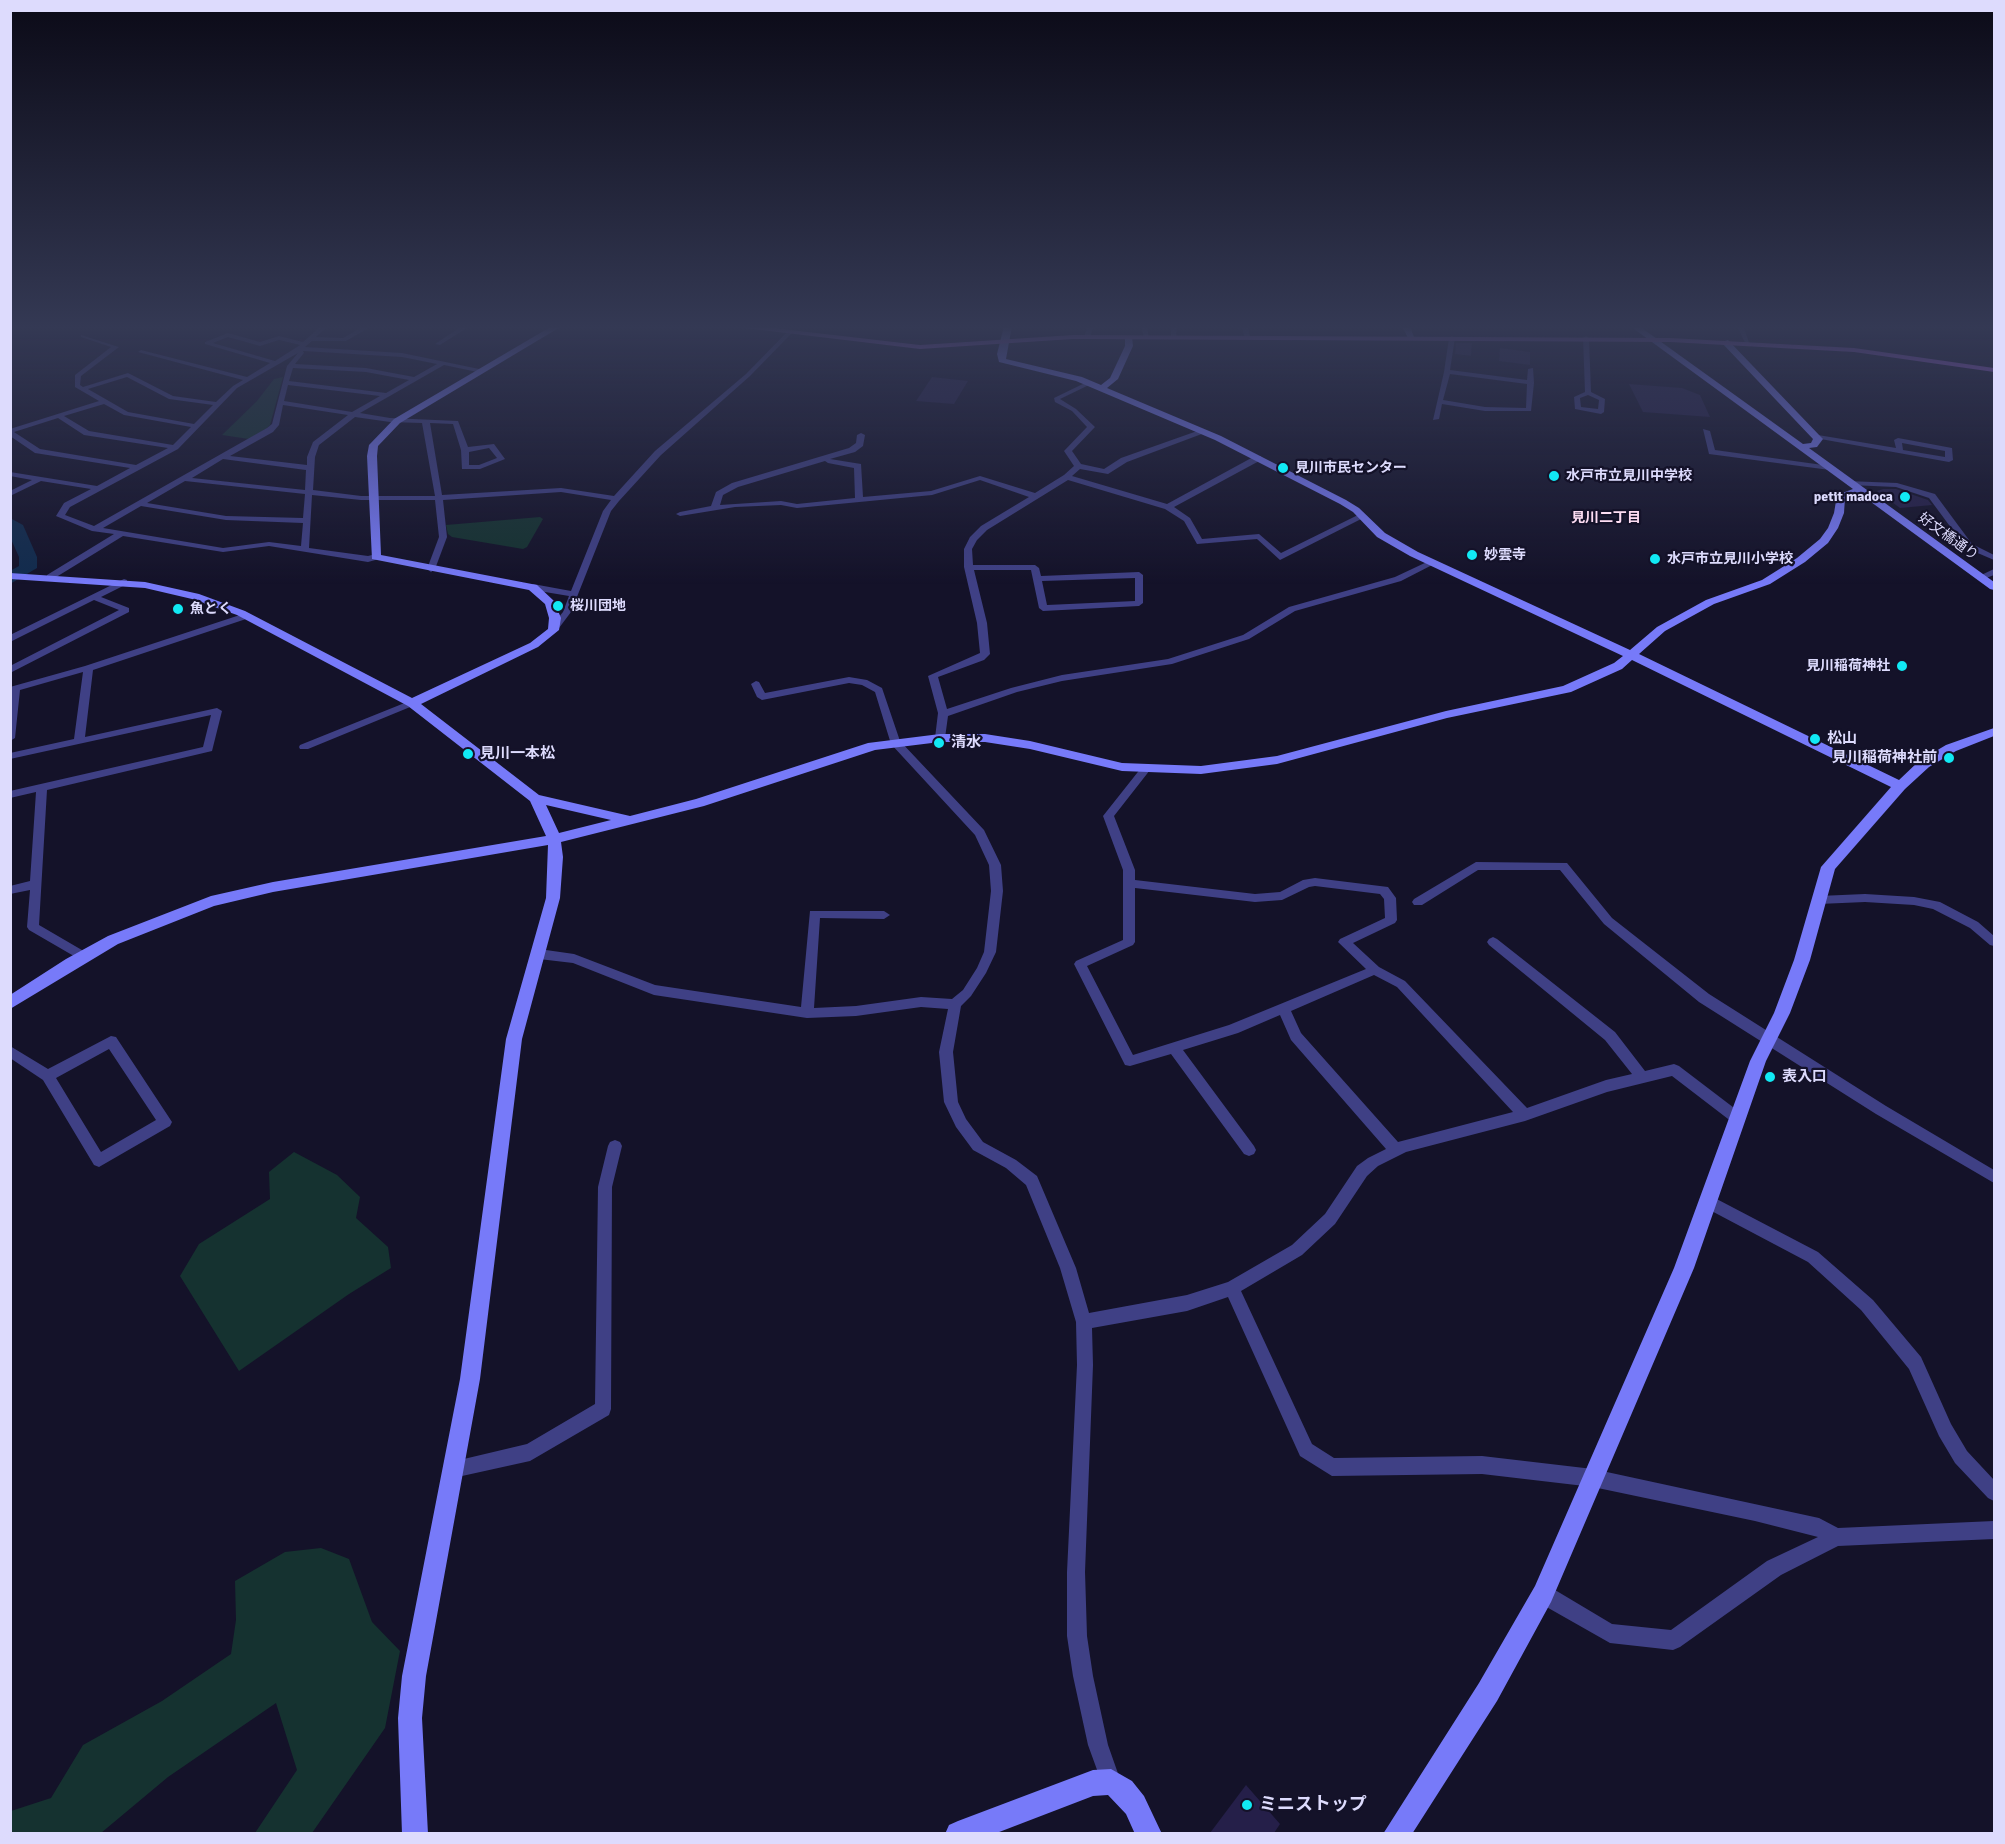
<!DOCTYPE html>
<meta charset="utf-8">
<style>
body{margin:0}
#map{position:relative;width:2005px;height:1844px;overflow:hidden;background:#141229;font-family:Signika,sans-serif}
canvas{display:block}
.frame{position:absolute;inset:0;border:12px solid #dddbfd;pointer-events:none}
</style>
<div id="map">
<canvas width="2005" height="1844"></canvas>
<div class="frame"></div>
</div>
<script>
const ctx = document.querySelector('canvas').getContext('2d');
ctx.lineJoin = 'round';
function paint(path, color) {
  ctx.fillStyle = color;
  ctx.fill(path, 'evenodd');
}
function poly(rows) {
  const path = new Path2D();
  for (const r of rows) {
    path.moveTo(r[0], r[1]);
    for (let i = 2; i < r.length; i += 2) path.lineTo(r[i], r[i + 1]);
  }
  return path;
}
function stroke(path, color, width, dash) {
  ctx.strokeStyle = color;
  ctx.lineWidth = width;
  ctx.lineCap = dash ? 'butt' : 'round';
  ctx.setLineDash(dash || []);
  ctx.stroke(path);
}
function label(font, color, halo, rows, align = 'center') {
  ctx.font = font + ' Signika,"Noto Sans JP",sans-serif';
  ctx.lineWidth = 4.5;
  ctx.setLineDash([]);
  ctx.textBaseline = 'middle';
  ctx.strokeStyle = halo;
  ctx.fillStyle = color;
  for (const [text, x, y, turn = 0] of rows) {
    ctx.save();
    ctx.translate(x, y);
    ctx.rotate((+turn || 0) * Math.PI / 180);
    ctx.textAlign = isNaN(turn) ? turn : align;
    if (halo) ctx.strokeText(text, 0, 0);
    ctx.fillText(text, 0, 0);
    ctx.restore();
  }
}
paint(poly([
 [283,377,270,425,266,429,249,439,222,435,257,401,274,379],
 [540,517,543,519,527,547,523,549,452,537,448,534,446,525],
 [294,1152,337,1175,360,1197,356,1218,388,1247,391,1268,349,1294,239,1371,180,1276,199,1244,270,1199,269,1172],
 [321,1548,349,1559,372,1622,400,1651,385,1728,312,1833,255,1833,297,1770,276,1703,168,1777,101,1833,11,1833,11,1811,51,1798,83,1745,162,1701,231,1654,236,1620,235,1581,285,1552]
]), '#153230');
paint(poly([
 [10,518,23,525,37,557,37,568,10,584,10,571,19,566,19,557,10,537,10,518]
]), '#112b4d');
paint(poly([
 [1456,343,1472,343,1471,356,1455,354],
 [1500,348,1530,352,1530,365,1499,361],
 [932,377,968,381,954,404,916,401],
 [1629,384,1682,388,1700,395,1710,417,1643,412],
 [1883,489,1896,489,1928,500,1932,505,1900,508,1877,491],
 [1246,1785,1280,1824,1274,1833,1210,1833]
]), '#251f49');
paint(poly([
 [321,326,328,326,316,337,343,338,364,326,372,326,346,341,312,341,305,347,402,353,484,370,485,371,482,373,444,365,360,413,390,418,458,421,468,447,494,444,505,459,480,469,462,469,461,450,453,424,430,423,442,495,561,488,614,496,655,451,746,374,787,332,792,333,750,376,661,455,619,501,611,511,571,612,556,632,550,632,548,630,563,612,569,596,533,590,529,587,533,584,571,591,603,511,611,500,561,492,443,500,447,537,435,569,431,572,427,569,439,537,435,500,361,500,312,495,309,548,368,556,376,554,380,557,379,559,368,562,269,546,223,552,123,536,53,579,47,579,47,575,114,534,92,531,56,516,64,503,91,489,41,481,10,496,10,491,32,480,10,476,10,472,97,486,130,468,35,453,10,436,10,429,99,401,75,387,75,375,111,347,81,337,81,335,119,347,81,376,80,385,83,387,128,373,173,396,216,402,233,386,243,380,138,352,141,350,247,377,270,363,205,344,205,342,228,333,260,342,279,336,303,342,321,326],
 [228,337,260,346,279,340,300,345,275,361,213,343,228,337],
 [303,351,402,357,437,364,414,377,366,368,295,364,304,353,303,351],
 [298,353,287,366,272,424,267,428,94,526,65,515,70,507,178,449,237,388,298,353],
 [293,368,366,372,409,380,386,393,289,381,293,368],
 [127,377,169,399,213,405,194,424,128,412,88,389,127,377],
 [288,385,380,396,352,412,284,401,288,385],
 [104,404,124,415,191,427,173,445,89,431,64,416,104,404],
 [283,405,348,415,313,442,307,457,307,465,230,456,273,432,279,425,283,405],
 [355,417,390,422,422,423,435,496,361,496,313,490,315,457,319,445,355,417],
 [58,418,84,435,168,448,136,465,40,449,14,432,58,418],
 [489,448,497,458,479,465,469,465,469,452,489,448],
 [223,459,306,470,305,490,192,478,223,459],
 [185,481,305,494,303,518,226,516,147,503,185,481],
 [141,506,226,520,303,523,301,546,269,542,223,548,103,528,141,506],
 [462,326,470,326,440,345,435,344,462,326],
 [1088,326,1094,326,1090,337,1087,339,1084,337,1088,326],
 [1141,326,1147,326,1149,339,1144,338,1141,326],
 [1171,326,1177,326,1176,339,1171,338,1171,326],
 [1225,326,1248,326,1250,337,1245,338,1242,329,1225,326],
 [1737,326,1743,326,1750,345,1746,345,1737,326],
 [1452,336,1455,338,1450,370,1527,380,1528,369,1533,368,1534,383,1531,411,1485,411,1442,404,1439,419,1433,420,1444,372,1449,338,1452,336],
 [1450,374,1527,384,1526,408,1485,407,1443,400,1450,374],
 [1586,336,1589,338,1591,392,1605,399,1604,412,1601,414,1575,409,1574,397,1585,392,1583,338,1586,336],
 [1588,395,1599,400,1598,409,1581,407,1580,398,1588,395],
 [1089,381,1092,383,1091,384,1060,399,1076,409,1095,427,1072,451,1081,464,1104,469,1121,458,1200,430,1207,432,1127,462,1108,474,1080,469,1072,476,1167,504,1255,456,1261,456,1261,460,1174,507,1190,518,1202,539,1259,534,1281,553,1360,514,1367,516,1280,560,1257,539,1197,544,1184,521,1165,509,1068,480,987,530,977,540,972,549,973,565,1035,565,1039,568,1041,576,1139,572,1143,575,1143,603,1139,606,1043,611,1039,608,1031,570,974,570,987,623,990,654,984,660,938,677,947,709,1011,688,1062,675,1168,659,1243,635,1289,607,1395,577,1429,561,1436,563,1401,581,1295,611,1249,639,1172,664,1062,681,1017,692,948,716,945,738,940,741,935,738,938,713,928,676,980,653,977,623,964,567,964,549,970,537,981,526,1029,497,980,480,932,495,797,508,781,505,735,507,680,516,676,514,680,512,711,506,716,492,732,483,849,448,856,443,857,435,861,433,865,435,863,446,855,452,830,459,861,464,863,497,931,491,980,476,1035,493,1064,475,1074,466,1064,451,1087,427,1072,411,1055,402,1054,398,1089,381],
 [825,461,828,463,854,468,855,498,797,504,781,501,720,505,723,495,738,487,825,461],
 [1135,578,1135,601,1047,605,1042,581,1135,578],
 [1703,429,1710,431,1715,450,1830,466,1834,468,1830,470,1709,454,1703,429],
 [1812,434,1896,448,1894,440,1898,438,1952,448,1953,460,1949,462,1815,438,1811,436,1812,434],
 [1902,443,1945,451,1945,457,1903,450,1902,443],
 [1847,481,1897,483,1935,494,1972,544,1994,555,1994,560,1966,548,1929,498,1896,487,1850,485,1847,485,1847,481],
 [1994,569,1994,575,1981,580,1977,577,1994,569],
 [124,579,127,580,127,584,101,597,129,608,129,612,10,673,10,666,119,610,94,600,10,642,10,635,124,579],
 [246,613,249,614,249,618,93,670,85,737,217,708,222,711,212,751,47,790,39,925,87,953,89,956,87,959,79,959,29,930,27,927,30,890,10,894,10,886,30,881,36,792,10,798,10,791,203,747,211,715,10,759,10,753,74,739,83,672,20,690,15,738,10,741,10,687,85,666,246,613],
 [849,677,867,680,882,688,900,741,984,830,1001,865,1003,891,996,952,986,973,971,996,961,1006,953,1052,958,1102,966,1119,983,1142,1016,1160,1037,1176,1076,1268,1089,1313,1187,1295,1228,1282,1292,1245,1325,1214,1357,1166,1368,1158,1386,1149,1291,1040,1280,1015,1238,1033,1183,1050,1254,1146,1256,1150,1254,1154,1249,1156,1244,1154,1171,1054,1130,1066,1125,1065,1074,964,1076,961,1123,940,1123,870,1103,816,1141,768,1145,767,1150,770,1114,816,1135,870,1135,880,1255,894,1280,892,1303,880,1315,878,1388,887,1396,898,1397,920,1395,923,1353,943,1379,967,1405,981,1527,1108,1606,1080,1632,1074,1605,1040,1489,945,1487,942,1489,939,1493,937,1497,939,1615,1032,1645,1071,1674,1064,1679,1066,1742,1114,1744,1118,1742,1122,1737,1124,1732,1122,1672,1076,1607,1092,1525,1121,1406,1152,1378,1166,1367,1176,1335,1224,1302,1255,1241,1291,1312,1444,1334,1458,1482,1456,1593,1469,1819,1518,1838,1528,1994,1521,1994,1539,1838,1546,1781,1575,1680,1647,1673,1650,1610,1643,1536,1601,1534,1594,1536,1587,1543,1585,1550,1587,1612,1624,1671,1630,1767,1561,1818,1537,1755,1521,1593,1487,1482,1474,1332,1476,1300,1456,1228,1297,1187,1311,1092,1328,1093,1365,1085,1572,1087,1636,1093,1676,1108,1745,1121,1782,1118,1789,1111,1792,1104,1789,1088,1745,1073,1676,1067,1636,1067,1572,1077,1365,1076,1322,1060,1268,1026,1185,1006,1168,973,1150,956,1127,944,1102,939,1052,948,1009,921,1007,856,1016,807,1018,654,995,573,963,539,959,535,957,533,954,535,951,539,949,574,954,655,985,801,1007,810,911,884,911,890,915,884,919,820,918,814,1008,856,1006,921,997,952,999,963,990,977,968,984,952,991,891,989,865,975,835,891,744,875,692,862,685,849,683,762,700,757,697,751,684,756,681,759,682,765,693,849,677],
 [1315,886,1380,894,1384,899,1385,918,1340,939,1338,942,1366,969,1229,1025,1133,1055,1087,966,1133,945,1135,942,1135,888,1255,902,1282,900,1309,887,1315,886],
 [1374,975,1397,987,1513,1112,1398,1142,1301,1033,1291,1011,1374,975],
 [412,700,417,703,415,705,308,749,300,749,299,747,300,745,412,700],
 [1476,862,1567,863,1612,918,1709,994,1886,1106,1994,1170,1994,1183,1876,1114,1699,1002,1604,924,1560,870,1478,870,1422,905,1414,905,1412,902,1414,899,1476,862],
 [1865,894,1914,897,1940,902,1978,922,1994,936,1994,946,1990,945,1970,928,1933,909,1914,905,1865,902,1819,904,1813,900,1819,896,1865,894],
 [111,1036,116,1037,172,1122,170,1126,99,1167,94,1165,43,1080,10,1058,10,1046,48,1069,111,1036],
 [109,1049,156,1120,101,1152,56,1078,109,1049],
 [615,1140,620,1142,622,1146,612,1187,611,1409,609,1415,530,1461,453,1478,447,1475,444,1469,447,1463,527,1444,595,1404,598,1187,608,1146,610,1142,615,1140],
 [1709,1195,1818,1252,1873,1300,1921,1357,1951,1424,1967,1451,1994,1480,1994,1501,1988,1498,1955,1463,1939,1436,1909,1369,1861,1310,1808,1262,1704,1207,1702,1202,1704,1197,1709,1195]
]), '#3f4085');
paint(poly([
 [552,326,562,326,400,423,378,446,377,456,381,555,537,585,554,601,561,618,559,630,538,647,421,704,539,795,630,816,696,799,868,743,940,734,985,734,1030,741,1122,763,1201,766,1277,756,1446,711,1563,686,1614,663,1623,656,1410,556,1377,537,1353,512,1340,504,1215,440,1076,381,999,362,997,354,1004,326,1012,326,1006,359,1082,377,1101,385,1110,378,1125,346,1125,338,1132,336,1133,346,1118,379,1107,388,1221,436,1346,500,1359,508,1385,533,1418,552,1630,650,1657,627,1706,600,1762,580,1797,558,1820,539,1828,528,1834,513,1837,495,1853,489,1630,326,1639,326,1803,444,1811,443,1813,439,1721,342,1728,340,1821,437,1823,439,1817,447,1809,448,1994,582,1994,590,1990,589,1860,494,1850,496,1845,498,1844,513,1838,528,1828,543,1805,562,1770,584,1714,604,1665,631,1639,654,1899,780,1919,761,1946,745,1994,728,1994,736,1956,751,1929,767,1905,789,1835,869,1810,960,1790,1013,1766,1061,1694,1268,1551,1602,1497,1701,1412,1834,1383,1834,1479,1683,1535,1586,1674,1268,1750,1061,1774,1013,1794,960,1821,867,1891,787,1632,660,1622,669,1571,692,1447,718,1277,764,1201,774,1122,771,1030,749,985,742,940,742,875,750,704,806,561,842,563,857,560,898,522,1039,480,1379,426,1676,422,1718,428,1834,402,1834,398,1718,402,1676,460,1379,506,1039,546,898,548,845,273,892,214,906,118,944,10,1009,10,995,66,959,108,936,211,896,273,882,546,836,530,801,408,706,237,615,192,599,145,588,10,579,10,573,145,582,199,594,245,611,412,698,530,643,548,629,549,618,545,604,529,590,372,559,367,456,369,445,394,419,552,326],
 [546,805,611,820,559,833,546,805],
 [1402,326,1410,326,1415,340,1409,340,1402,326],
 [1111,1769,1132,1781,1144,1796,1162,1834,1135,1834,1126,1814,1108,1795,1093,1796,994,1834,945,1834,949,1825,958,1821,1093,1770,1111,1769]
]), '#777af9');
paint(poly([
 [728,326,756,326,920,345,1073,335,1670,338,1854,348,1994,368,1994,372,1854,352,1670,342,1073,339,920,349,728,326]
]), '#ba68f8');
const sky = ctx.createLinearGradient(0, 0, 0, 585);
sky.addColorStop(0, '#0b0a17');
sky.addColorStop(0.56, '#343954');
sky.addColorStop(1, '#34395400');
ctx.fillStyle = sky;
ctx.fillRect(0, 0, 2005, 585);
for (const [x, y, r, color] of [
 [1283,468,6,"#11e9f4"],
 [1554,476,6,"#11e9f4"],
 [1905,497,6,"#11e9f4"],
 [1472,555,6,"#11e9f4"],
 [1655,559,6,"#11e9f4"],
 [558,606,6,"#11e9f4"],
 [178,609,6,"#11e9f4"],
 [1902,666,6,"#11e9f4"],
 [1815,739,6,"#11e9f4"],
 [939,743,6,"#11e9f4"],
 [468,754,6,"#11e9f4"],
 [1949,758,6,"#11e9f4"],
 [1770,1077,6,"#11e9f4"],
 [1247,1805,6,"#11e9f4"]
]) {
  const dot = new Path2D();
  dot.arc(x, y, r, 0, 2 * Math.PI);
  ctx.fillStyle = color;
  ctx.fill(dot);
  stroke(dot, '#141229', 2);
}
label('bold 14px', '#dddbfd', '#141229', [
 ["見川市民センター",1295,468],
 ["水戸市立見川中学校",1566,476],
 ["petit madoca",1893,497,"right"],
 ["妙雲寺",1484,555],
 ["水戸市立見川小学校",1667,559],
 ["桜川団地",570,606],
 ["魚とく",190,609],
 ["見川稲荷神社",1890,666,"right"]
], 'left');
label('bold 14px', '#fdddf3', '#141229', [
 ["見川二丁目",1606,518]
]);
label('14px', '#dddbfd', '#141229', [
 ["好文橋通り",1948,537,36]
]);
label('bold 15px', '#dddbfd', '#141229', [
 ["松山",1827,739],
 ["清水",951,743],
 ["見川一本松",480,754],
 ["見川稲荷神社前",1937,758,"right"],
 ["表入口",1782,1077]
], 'left');
label('bold 18px', '#dddbfd', '#141229', [
 ["ミニストップ",1259,1805]
], 'left');
</script>
